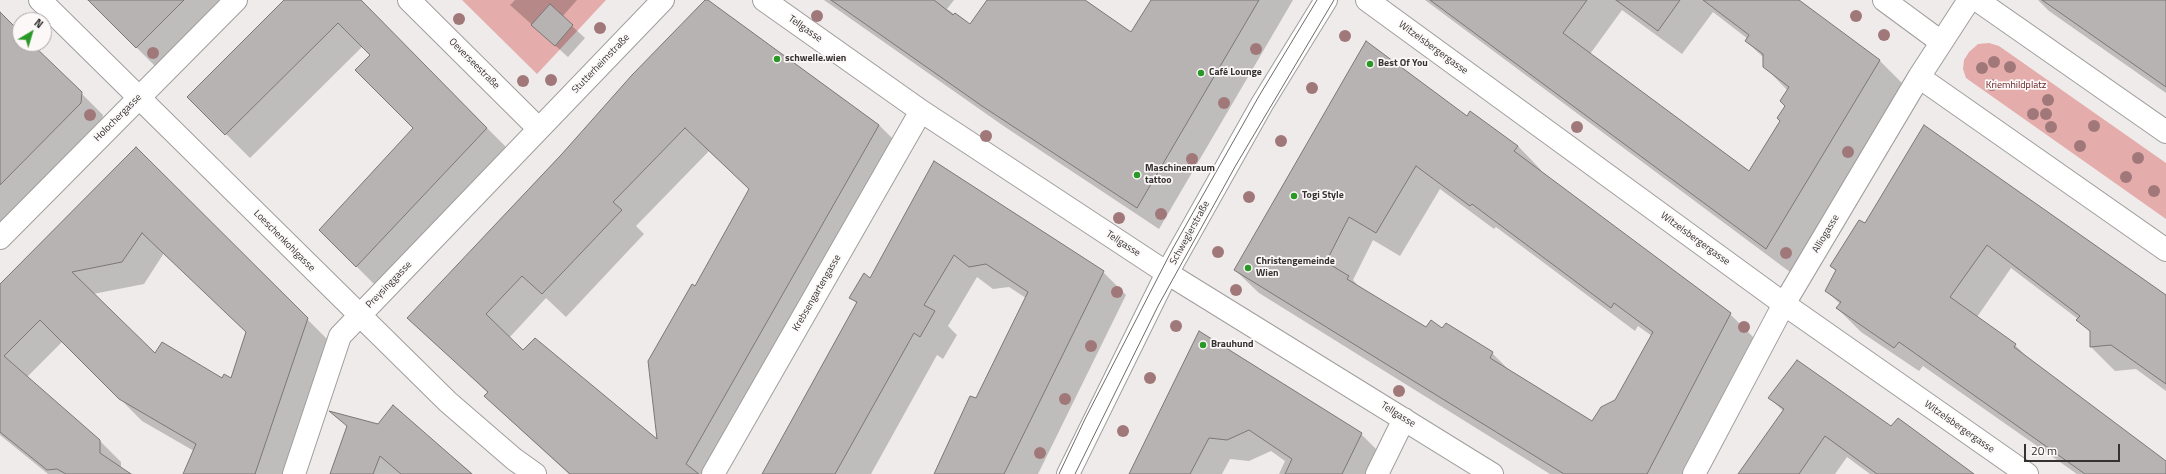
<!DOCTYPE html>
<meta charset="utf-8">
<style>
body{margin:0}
#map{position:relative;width:2166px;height:474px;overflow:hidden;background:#efebeb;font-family:"Titillium Web",sans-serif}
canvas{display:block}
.north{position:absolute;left:12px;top:12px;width:40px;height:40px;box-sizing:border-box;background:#fcf8f8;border:1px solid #aca9a9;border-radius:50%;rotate:38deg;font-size:11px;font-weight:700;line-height:16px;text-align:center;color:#343332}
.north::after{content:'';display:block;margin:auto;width:14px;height:18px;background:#299826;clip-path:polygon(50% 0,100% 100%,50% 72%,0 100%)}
.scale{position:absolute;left:2024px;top:444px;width:96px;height:18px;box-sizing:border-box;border:2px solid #343332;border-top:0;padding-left:5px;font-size:12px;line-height:14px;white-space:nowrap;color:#343332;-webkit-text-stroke:3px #fcf8f8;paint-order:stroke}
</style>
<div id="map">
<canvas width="2166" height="474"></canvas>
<div class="north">N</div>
<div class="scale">20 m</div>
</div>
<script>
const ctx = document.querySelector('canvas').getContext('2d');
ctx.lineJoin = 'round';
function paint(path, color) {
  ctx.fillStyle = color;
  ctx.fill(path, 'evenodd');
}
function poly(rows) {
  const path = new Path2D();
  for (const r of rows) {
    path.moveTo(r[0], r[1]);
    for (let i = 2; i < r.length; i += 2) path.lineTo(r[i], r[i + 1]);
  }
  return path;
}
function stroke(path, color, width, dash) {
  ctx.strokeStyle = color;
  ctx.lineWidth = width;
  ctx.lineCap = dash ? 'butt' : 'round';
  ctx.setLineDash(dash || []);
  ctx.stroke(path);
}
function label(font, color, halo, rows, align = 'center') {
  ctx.font = font + ' "Titillium Web",sans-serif';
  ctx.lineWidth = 3.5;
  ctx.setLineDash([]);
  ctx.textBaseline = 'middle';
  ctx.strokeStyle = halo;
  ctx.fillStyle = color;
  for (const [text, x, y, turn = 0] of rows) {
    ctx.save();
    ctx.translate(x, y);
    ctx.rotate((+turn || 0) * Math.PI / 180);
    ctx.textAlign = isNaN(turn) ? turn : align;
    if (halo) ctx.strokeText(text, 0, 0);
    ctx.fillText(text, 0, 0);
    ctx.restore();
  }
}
paint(poly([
 [462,0,606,0,537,74],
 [1989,43,1999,46,2166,163,2166,219,1966,78,1963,69,1964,60,1969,52,1978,44]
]), '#e4acaa');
paint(poly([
 [89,0,230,0,160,71],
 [285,0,359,0,511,152,380,290,356,266,414,128,371,55,363,46,250,158,189,97],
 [515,0,577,0,562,17,585,38,568,57,510,5],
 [706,0,879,125,902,148,718,474,569,474,509,419,486,396,488,393,408,318],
 [709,151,750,190,696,287,658,442,523,352,509,338,546,298,566,317,644,234,636,226],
 [824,0,954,0,947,9,971,26,988,0,1084,0,1131,34,1153,0,1293,0,1159,229,1005,127],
 [1425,0,1797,0,1879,60,1903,84,1790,272],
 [1622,10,1682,54,1713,12,1748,39,1746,41,1764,58,1764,66,1788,91,1781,121,1750,172,1590,54],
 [2038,0,2166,0,2166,93,2049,11],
 [0,13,20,32,20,44,32,44,103,115,102,124,0,227],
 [1467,118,1518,146,1541,170,1540,172,1730,314,1754,338,1683,474,1550,474,1259,293,1235,270],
 [1440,189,1494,229,1496,227,1635,331,1638,326,1652,336,1616,401,1592,422,1512,373,1492,353,1442,329,1426,329,1361,289,1353,280,1373,240,1400,256],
 [1924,126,2166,296,2166,391,2136,369,2115,371,2091,347,2091,333,2078,319,2011,268,1977,317,2015,345,2034,364,2166,462,2166,474,2077,474,1923,366,1919,371,1861,332,1837,308,1840,304,1826,290,1837,272,1831,266,1865,225],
 [136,148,329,341,284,474,184,474,194,451,142,421,63,341,27,377,99,440,121,462,121,469,133,474,48,474,0,435,0,285],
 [164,253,246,332,231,380,222,379,156,355,93,294,144,284],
 [935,162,1103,272,1126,295,1038,474,935,474,976,400,1026,298,1009,287,993,289,977,277,948,326,957,335,943,359,937,355,871,474,763,474,857,304,851,297,870,280],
 [1200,332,1361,434,1383,456,1374,474,1279,474,1285,461,1271,451,1249,461,1230,459,1222,474,1130,474],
 [1770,398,1891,427,1969,474,1870,474,1847,457,1835,474,1742,474,1784,412],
 [393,407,473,474,331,474,378,426]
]), '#0003');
const building = poly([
 [88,0,184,0,136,48,88,0],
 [284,0,361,0,487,128,356,267,319,230,413,128,355,70,370,55,338,23,225,135,187,97,284,0],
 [705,0,708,0,879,125,686,464,699,474,570,474,484,396,488,392,407,318,561,155,632,75,705,0],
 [685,128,749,189,695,286,692,284,648,361,657,439,535,338,523,350,486,314,522,276,542,294,622,210,613,202,685,128],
 [831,0,934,0,953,15,955,13,970,24,987,0,1085,0,1131,32,1151,0,1259,0,1137,208,982,106,831,0],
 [1430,0,1587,0,1563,33,1749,171,1780,121,1777,118,1785,106,1780,101,1789,87,1763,67,1763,54,1745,41,1749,35,1703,0,1799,0,1880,60,1766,249,1430,0],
 [1616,0,1680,0,1658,31,1616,0],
 [2042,0,2166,0,2166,87,2042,0],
 [550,4,573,25,555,46,531,25,550,4],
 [0,12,20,32,20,44,32,44,82,92,81,103,0,185,0,12],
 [1366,41,1467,116,1470,111,1518,146,1514,151,1731,313,1647,474,1564,474,1234,270,1366,41],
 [1416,166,1470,206,1472,204,1611,308,1614,303,1653,332,1615,400,1601,407,1592,421,1490,358,1493,352,1446,323,1442,328,1431,320,1426,327,1347,279,1349,276,1326,262,1349,217,1376,233,1416,166],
 [1924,125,2166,295,2166,384,2111,345,2090,347,2090,331,2076,320,2080,316,1987,245,1950,297,2016,344,2014,347,2166,461,2166,474,2085,474,1899,342,1894,348,1836,308,1841,302,1825,291,1836,270,1830,266,1859,220,1865,223,1924,125],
 [136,147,308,318,255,474,183,474,196,444,119,399,40,320,4,356,100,440,100,453,131,474,66,474,57,469,47,470,0,432,0,284,136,147],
 [142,233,246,332,231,378,224,374,222,378,162,342,155,353,72,272,122,262,142,233],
 [934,161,1104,271,1004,474,934,474,970,396,976,398,1028,292,986,264,969,267,954,255,924,305,935,311,920,337,914,333,835,474,762,474,857,302,849,298,864,273,870,278,934,161],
 [1199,331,1362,433,1342,474,1285,474,1292,459,1249,430,1227,440,1209,438,1190,474,1129,474,1199,331],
 [1797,360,1891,426,1898,418,1974,474,1877,474,1825,436,1799,474,1738,474,1784,409,1768,398,1797,360],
 [393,405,472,474,401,474,380,456,373,474,330,474,347,426,329,411,378,424,393,405]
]);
paint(building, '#b7b3b3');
stroke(building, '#7b7777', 1);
const minor = poly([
 [40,0,448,402,514,459,535,474],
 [409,0,538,128],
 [764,0,921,111,1167,273,1492,474],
 [1367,0,1784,304,2027,474],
 [1884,0,1941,42],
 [1977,0,2166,132],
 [1919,77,2166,250],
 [0,238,236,0],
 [294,474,340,336,663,0],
 [713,474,921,111],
 [1068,474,1167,273,1262,104,1326,0],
 [1377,474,1404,419],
 [1694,474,1784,304,1919,77,1969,0]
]);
stroke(minor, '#a19d9d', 24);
stroke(minor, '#fff', 22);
stroke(poly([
 [1059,474,1085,419,1173,248,1259,96,1317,0],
 [1075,474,1158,306,1236,165,1334,0]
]), '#6e6c6b', 1);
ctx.fillStyle = '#a1787a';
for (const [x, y] of [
 [817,16],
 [1856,16],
 [459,19],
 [600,28],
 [1884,35],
 [1345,36],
 [1256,49],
 [153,53],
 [1994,62],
 [2010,67],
 [1982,68],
 [551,80],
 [523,81],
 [1992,85],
 [1312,88],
 [2048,100],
 [1224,103],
 [2033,114],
 [2046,114],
 [90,115],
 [2094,126],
 [1577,127],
 [2051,127],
 [986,136],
 [1281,141],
 [2080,146],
 [1848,152],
 [2138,158],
 [1192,159],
 [2126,177],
 [2154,191],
 [1249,197],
 [1161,214],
 [1119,218],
 [1218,252],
 [1786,253],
 [1236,290],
 [1117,292],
 [1176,326],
 [1744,327],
 [1091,346],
 [1150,378],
 [1399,391],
 [1065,399],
 [1123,431],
 [1040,453]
]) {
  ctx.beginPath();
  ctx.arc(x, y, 6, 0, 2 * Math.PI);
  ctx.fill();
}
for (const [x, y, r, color] of [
 [777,59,4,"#299826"],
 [1370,64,4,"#299826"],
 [1201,73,4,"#299826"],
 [1137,175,4,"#299826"],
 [1294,196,4,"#299826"],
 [1248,268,4,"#299826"],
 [1203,345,4,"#299826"]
]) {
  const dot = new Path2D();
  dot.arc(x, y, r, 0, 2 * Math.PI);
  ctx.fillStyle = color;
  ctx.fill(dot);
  stroke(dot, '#fcf8f8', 1.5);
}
label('10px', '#343332', '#fcf8f8', [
 ["Tellgasse",805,29,35],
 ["Witzelsbergergasse",1433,48,36],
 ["Oeverseestraße",474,64,45],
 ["Stutterheimstraße",601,64,-46],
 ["Holochergasse",118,118,-45],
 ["Schweglerstraße",1190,233,-61],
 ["Alliogasse",1826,234,-59],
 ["Witzelsbergergasse",1695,239,36],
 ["Loeschenkohlgasse",284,241,45],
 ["Tellgasse",1123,244,33],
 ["Preysinggasse",389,285,-46],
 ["Krebsengartengasse",817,293,-60],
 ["Tellgasse",1398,415,32],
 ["Witzelsbergergasse",1959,427,35]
]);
label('bold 10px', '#343332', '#fcf8f8', [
 ["schwelle.wien",785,59],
 ["Best Of You",1378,64],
 ["Café Lounge",1209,73],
 ["Maschinenraum",1145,169],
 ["tattoo",1145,181],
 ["Togi Style",1302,196],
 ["Christengemeinde",1256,262],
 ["Wien",1256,274],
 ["Brauhund",1211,345]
], 'left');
label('10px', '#61191d', '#fcf8f8', [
 ["Kriemhildplatz",2016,86]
]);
</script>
